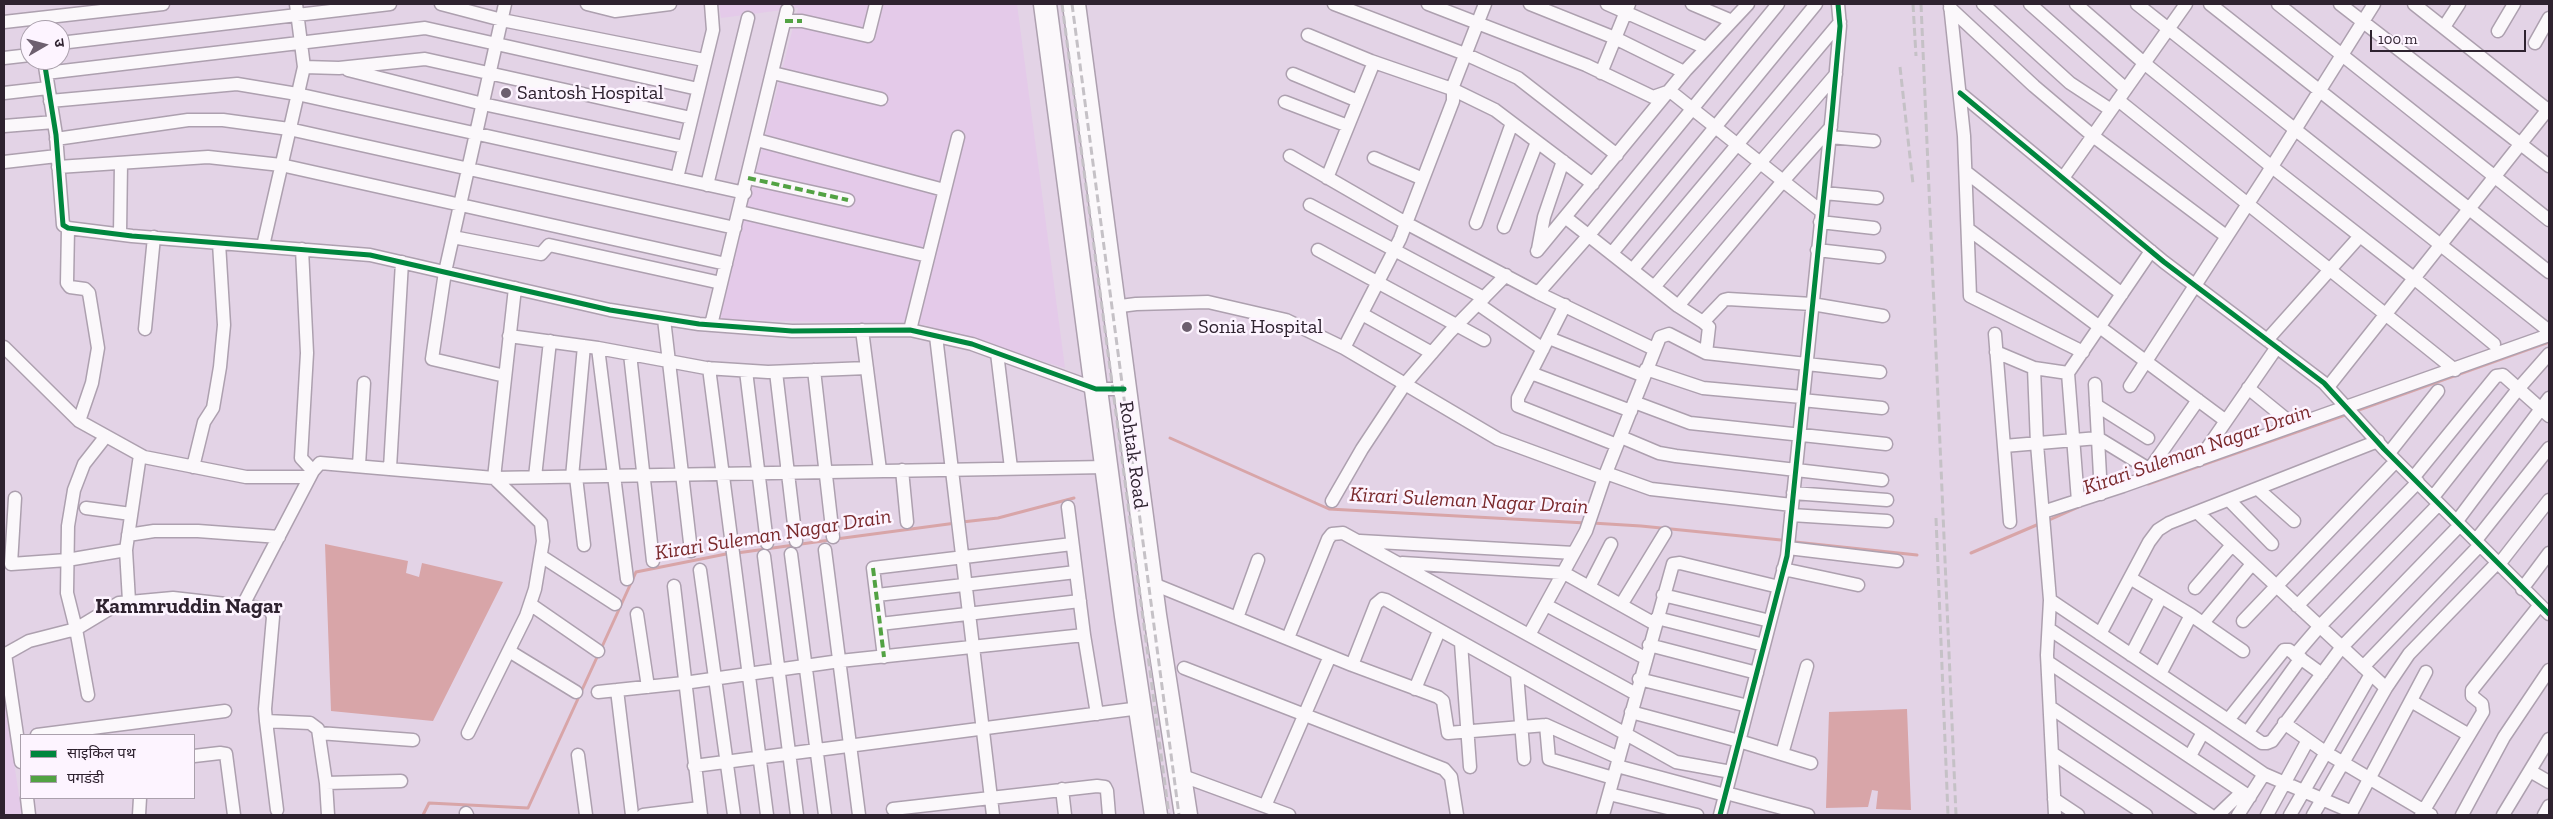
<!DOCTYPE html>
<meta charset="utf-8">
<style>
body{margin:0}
#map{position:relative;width:2553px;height:819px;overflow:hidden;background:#e3d3e6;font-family:"Zilla Slab","Noto Sans Devanagari",serif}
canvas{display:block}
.frame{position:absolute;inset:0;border:5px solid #2e222f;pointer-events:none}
.legend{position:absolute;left:20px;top:734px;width:175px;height:65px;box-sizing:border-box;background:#fdf4ff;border:1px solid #aaa0ac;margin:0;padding:6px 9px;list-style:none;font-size:15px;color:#2e222f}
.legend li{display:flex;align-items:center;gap:10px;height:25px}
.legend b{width:25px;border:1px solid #aaa0ac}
.north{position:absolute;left:20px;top:20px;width:50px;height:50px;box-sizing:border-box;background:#fdf4ff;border:1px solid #aaa0ac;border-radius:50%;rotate:82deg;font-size:14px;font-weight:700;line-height:20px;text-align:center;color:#2e222f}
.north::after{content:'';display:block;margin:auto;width:18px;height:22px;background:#6d606f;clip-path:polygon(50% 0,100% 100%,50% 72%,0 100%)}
.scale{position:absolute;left:2370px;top:30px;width:156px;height:22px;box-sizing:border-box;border:2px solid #2e222f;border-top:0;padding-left:6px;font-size:15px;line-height:18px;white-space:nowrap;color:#2e222f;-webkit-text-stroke:4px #fdf4ff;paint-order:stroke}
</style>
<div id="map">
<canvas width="2553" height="819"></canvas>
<div class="frame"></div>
<ul class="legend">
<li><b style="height:6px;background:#00873e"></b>साइकिल पथ</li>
<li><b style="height:6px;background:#52a243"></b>पगडंडी</li>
</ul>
<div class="north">उ</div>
<div class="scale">100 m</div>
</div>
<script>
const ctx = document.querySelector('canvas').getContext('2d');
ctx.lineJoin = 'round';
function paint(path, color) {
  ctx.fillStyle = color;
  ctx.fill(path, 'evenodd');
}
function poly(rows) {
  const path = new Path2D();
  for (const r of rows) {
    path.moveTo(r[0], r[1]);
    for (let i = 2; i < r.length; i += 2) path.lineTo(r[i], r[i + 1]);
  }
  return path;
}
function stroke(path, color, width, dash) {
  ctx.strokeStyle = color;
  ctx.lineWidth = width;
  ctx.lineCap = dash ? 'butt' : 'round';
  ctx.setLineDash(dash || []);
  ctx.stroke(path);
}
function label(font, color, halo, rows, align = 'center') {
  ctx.font = font + ' "Zilla Slab",serif';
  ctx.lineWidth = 5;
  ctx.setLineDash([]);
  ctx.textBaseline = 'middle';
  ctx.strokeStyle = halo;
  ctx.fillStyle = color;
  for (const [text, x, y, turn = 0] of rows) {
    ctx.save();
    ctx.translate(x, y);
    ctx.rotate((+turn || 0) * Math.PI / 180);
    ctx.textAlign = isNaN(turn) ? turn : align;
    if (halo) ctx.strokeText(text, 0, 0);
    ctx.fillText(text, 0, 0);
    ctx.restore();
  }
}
paint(poly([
 [719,4,1017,4,1065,368,925,325,718,319,798,8,721,18],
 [4,697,22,815,4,815]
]), '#e4cae9');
paint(poly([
 [325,544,408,561,406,573,419,577,422,563,503,582,433,721,331,711],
 [1907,709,1911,810,1876,809,1878,791,1872,790,1868,807,1826,808,1829,712]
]), '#d8a5a8');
stroke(poly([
 [2356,411,2549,342],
 [1170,438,1329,509,1586,523],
 [2148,484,2348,414],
 [2047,521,2081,506],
 [962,522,998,518,1074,498],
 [1592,523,1641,526,1781,540],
 [836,539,956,523],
 [1795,542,1917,555],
 [737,553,830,540],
 [1971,553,2039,524],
 [601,649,636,572,731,553],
 [423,815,429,803,528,808,598,655]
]), '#d8a5a8', 3);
const street = poly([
 [441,4,502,20,704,60],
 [587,4,615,11,670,4],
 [1334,4,1465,54,1518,78,1617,155],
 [1428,4,1586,65,1653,97,1670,91,1822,212],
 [1530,4,1615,38,1684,72],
 [1607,4,1706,48],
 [1692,4,1732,21],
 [1950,4,1964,136,1970,296,2083,352],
 [1983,4,2070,83,2111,110],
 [2030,4,2126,89],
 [2076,4,2144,63,2272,167,2415,279,2494,344],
 [2137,4,2549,331],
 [2210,4,2549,272],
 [2278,4,2549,220],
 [2340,4,2549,166],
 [2414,4,2549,111],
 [1950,8,2034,86,2093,136,2226,236],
 [785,21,802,21,868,36,876,4],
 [4,22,163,4],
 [2444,27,2459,4],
 [2498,31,2514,4],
 [1308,35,1371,61,1452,89,1495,110,1593,184],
 [60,43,390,4],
 [2535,43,2549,18],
 [4,58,30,55],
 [44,60,56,135,63,225,68,228,132,236,370,255,610,310,699,324,792,331,910,330,972,344,1096,389,1124,389],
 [304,67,339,68,425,59,691,118],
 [348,70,483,104,684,147],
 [46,73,425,28,698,89],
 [773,73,881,99],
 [1601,73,1629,4],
 [1293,74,1358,101],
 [4,93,48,88],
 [1960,93,2164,262,2324,383,2384,449,2549,614],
 [2118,100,2455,370],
 [50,101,237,84,297,94,745,193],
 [1285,102,1348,126],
 [4,126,54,122],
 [1830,137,1874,141],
 [56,139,188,120,223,120,289,129,735,228],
 [757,140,944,190],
 [1290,156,1406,223,1538,293,1654,349],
 [1374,158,1423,179],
 [4,162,57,156],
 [58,167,208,157,281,165,726,264],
 [1966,172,2122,294],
 [677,178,713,30,711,4],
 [748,178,848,200],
 [1327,178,1374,62],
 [2063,178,2186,4],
 [707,185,748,18],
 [1824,193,1877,198],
 [1310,205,1484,298],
 [740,212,928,256],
 [1565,217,1686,70,1748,4],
 [1820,222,1874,228],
 [1476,223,1512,123],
 [1504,227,1537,142],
 [68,228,67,283,70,287,85,289,89,293,98,348,92,383,79,421],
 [1968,229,2226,421],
 [120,234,121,163],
 [453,237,541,254,549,245,721,283],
 [263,246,304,67,296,4],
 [302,249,307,353,301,458,313,471],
 [1538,249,1544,217,1563,161],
 [1318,250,1484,340],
 [1817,250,1879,257],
 [1537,251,1565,217,1678,306,1703,322,1724,300,1728,299,1812,304,1883,316],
 [1612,253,1816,4],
 [1633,269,1840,22],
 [1654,287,1836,74],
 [1538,293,1589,235,1778,4],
 [1478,304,1543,349],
 [1565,305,1518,398,1518,406,1617,445],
 [1678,306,1783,181,1831,127],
 [1113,307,1136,304,1208,302,1286,320,1344,348,1498,439,1604,478],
 [1362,314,1432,353],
 [664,319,691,551],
 [1703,322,1709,327,1706,353],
 [711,325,787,10],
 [145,329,154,237],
 [862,330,880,470],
 [910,330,958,137],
 [1995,334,2010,522],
 [509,336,598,348,706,368,768,372,867,368],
 [936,336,993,815],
 [1549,338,1644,376],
 [2267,340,2360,236],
 [4,347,79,421,144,457,246,477,310,477],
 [598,348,627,579],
 [1344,348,1400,239,1453,101,1453,86,1485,4],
 [1996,352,2034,368,2037,444,2050,600,2047,655,2055,815],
 [997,353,1011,468],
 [630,354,653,561],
 [709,368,767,815],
 [2034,368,2068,373],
 [1646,369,1703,388,1802,397],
 [814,370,833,537],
 [746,371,767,543],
 [776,372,796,541],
 [1531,373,1631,411],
 [505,376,432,359,445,272,505,4],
 [2095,384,2101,494],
 [2130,386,2266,176,2374,4],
 [2328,387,2549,108],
 [2248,388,2286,419],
 [1802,400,1882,408],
 [1634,402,1690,423,1886,444],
 [2096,405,2148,438],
 [1621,437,1659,453,1676,456,1882,480],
 [2004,446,2098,438,2157,474],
 [2389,453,2438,391],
 [2199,460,2277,347],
 [359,465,364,383],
 [193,467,204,422,213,408,220,367,224,325,219,243],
 [390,468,402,262],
 [902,470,907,522],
 [2149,470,2198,400],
 [1606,473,1651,489,1792,505],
 [535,477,550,341],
 [572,477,584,346],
 [576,477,584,545],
 [2413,478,2496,376,2503,375,2549,416],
 [2258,489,2294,521],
 [1793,493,1887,500],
 [2433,497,2519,388,2549,354],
 [15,498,11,564,67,560,126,550],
 [2229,500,2272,544],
 [1332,501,1362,449,1405,384,1449,333,1506,275],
 [2078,501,2068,373,2151,251],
 [1068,507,1084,635],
 [86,508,131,514],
 [2043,512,2123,486,2549,335],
 [2198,513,2386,688],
 [1791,515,1887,521],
 [2457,521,2549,398],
 [128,535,154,531,198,531,279,537],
 [2476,540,2549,448],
 [1360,541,1574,553],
 [1788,548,1897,561],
 [825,550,859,815],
 [791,554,825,815],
 [541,556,615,604],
 [764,556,797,815],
 [1402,563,1564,573,1655,624],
 [2500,563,2549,500],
 [1783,569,1858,585],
 [700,570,734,815],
 [2130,578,2191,615,2243,651],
 [1151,583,1352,665,1438,697,1443,701,1448,733,1546,725,1619,758],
 [674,586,701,815],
 [1589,587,1611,544],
 [2195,588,2232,545],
 [2522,589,2549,553],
 [877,595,1076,572],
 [1663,595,1770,621],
 [2050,600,2262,743,2267,743,2272,741,2341,648,2460,525],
 [129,601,126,550,140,455],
 [530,604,598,651],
 [243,605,313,471,320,463,494,478,1106,467],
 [1546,605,1645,658],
 [1621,605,1665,533],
 [2297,606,2418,482],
 [637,614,648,687],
 [1237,618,1258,560],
 [1657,618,1764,645],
 [2243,621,2396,461],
 [2203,623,2252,564],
 [880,624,1080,601],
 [2049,629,2203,732],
 [2100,634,2149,542,2158,530,2169,523,2378,441],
 [1529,635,1586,531,1604,478,1660,337,1669,334,1706,353,1880,372],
 [1288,638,1328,539,1332,534,1343,533,1636,694],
 [1461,643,1470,767],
 [1649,645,1757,673],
 [509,651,576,692],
 [5,654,21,762],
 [4,655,29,641,76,629,119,603,173,598,270,609,273,617,265,709,266,721,310,723,318,729,326,783,328,815],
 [2131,655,2161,597],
 [2295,655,2319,627,2439,504],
 [884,657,873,568,1072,544],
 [2048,662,2250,797],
 [1352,665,1376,604,1382,599,1386,600,1676,762,1731,772],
 [2363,667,2480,545],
 [1184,668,1444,769,1451,777,1457,815],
 [1517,674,1524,759],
 [2160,674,2191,615],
 [1639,679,1748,706],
 [1415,689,1439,631],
 [617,690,632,815],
 [598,692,684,683,840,661,1084,635,1097,714],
 [88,695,76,629,67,593,68,526,74,490,84,464,106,436],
 [2411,701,2469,735],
 [2050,707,2210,815],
 [1631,712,1739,741,1811,763],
 [2228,720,2284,650,2289,650,2322,674],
 [266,721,277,810],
 [2284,723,2325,752,2431,815],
 [1546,725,1549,759,1613,778],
 [319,733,413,740],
 [468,733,526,616,535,589,543,541,541,523,494,478,515,288],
 [2247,733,2301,658],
 [37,735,225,711],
 [2052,753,2146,815],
 [1782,754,1807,666],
 [578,755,586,815],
 [194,756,220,753,226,754,234,815],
 [2190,756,2203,732,2264,774],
 [694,766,1140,708],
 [1617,766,1725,795],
 [2530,771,2549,782],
 [1180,775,1289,815],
 [326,783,401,781],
 [1062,789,1065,815],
 [1726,793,1808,815],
 [1609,794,1697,815],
 [27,798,29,815],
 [2054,799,2078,815],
 [1265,806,1330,656],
 [893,809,1097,786,1105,787,1107,791,1109,815],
 [466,813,467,815],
 [139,815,140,798],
 [643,815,700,808],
 [1603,815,1673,564,1680,563,1779,587],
 [1720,815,1787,556,1832,114,1840,26,1838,4],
 [2218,815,2242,792],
 [2238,815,2264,774,2352,812],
 [2267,815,2308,740],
 [2290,815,2371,674],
 [2313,815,2386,688,2409,654,2498,562],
 [2350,815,2426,672],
 [2421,815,2483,712,2482,704,2472,696,2472,690,2539,606],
 [2462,815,2504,737,2549,670],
 [2503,815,2549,739],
 [2544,815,2549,806]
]);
const highway = poly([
 [1045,4,1126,616,1156,815],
 [1074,4,1155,615,1186,815]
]);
stroke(street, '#ada0af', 15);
stroke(highway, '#ada0af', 25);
stroke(street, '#fbf8fb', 12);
stroke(highway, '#fbf8fb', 22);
stroke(poly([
 [1062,4,1169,815],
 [1072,4,1179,815],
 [1913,4,1916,56],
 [1921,4,1956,815],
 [1900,67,1913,184],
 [1936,518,1948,815]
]), '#c5c1c6', 3, [8, 4]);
stroke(poly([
 [785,21,802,21],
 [748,178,848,200],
 [873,568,884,657]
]), '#52a243', 4, [8, 4]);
stroke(poly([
 [44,60,56,135,63,225,68,228,132,236,370,255,610,310,699,324,792,331,910,330,972,344,1096,389,1124,389],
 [1960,93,2164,262,2324,383,2384,449,2549,614],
 [1720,815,1787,556,1832,114,1840,26,1838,4]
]), '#00873e', 5);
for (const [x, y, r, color] of [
 [506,93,6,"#6d606f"],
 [1187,327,6,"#6d606f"]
]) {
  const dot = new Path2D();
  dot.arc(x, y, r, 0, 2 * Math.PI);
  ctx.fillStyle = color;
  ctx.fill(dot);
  stroke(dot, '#fdf4ff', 2);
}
label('20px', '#2e222f', '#fdf4ff', [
 ["Santosh Hospital",517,93],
 ["Sonia Hospital",1198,327]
], 'left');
label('20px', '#2e222f', '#fdf4ff', [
 ["Rohtak Road",1133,455,82]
]);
label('italic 21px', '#7a292c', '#fdf4ff', [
 ["Kirari Suleman Nagar Drain",2197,450,-19],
 ["Kirari Suleman Nagar Drain",1469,501,3],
 ["Kirari Suleman Nagar Drain",773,535,-9]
]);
label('bold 21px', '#2e222f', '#fdf4ff', [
 ["Kammruddin Nagar",189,607]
]);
</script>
